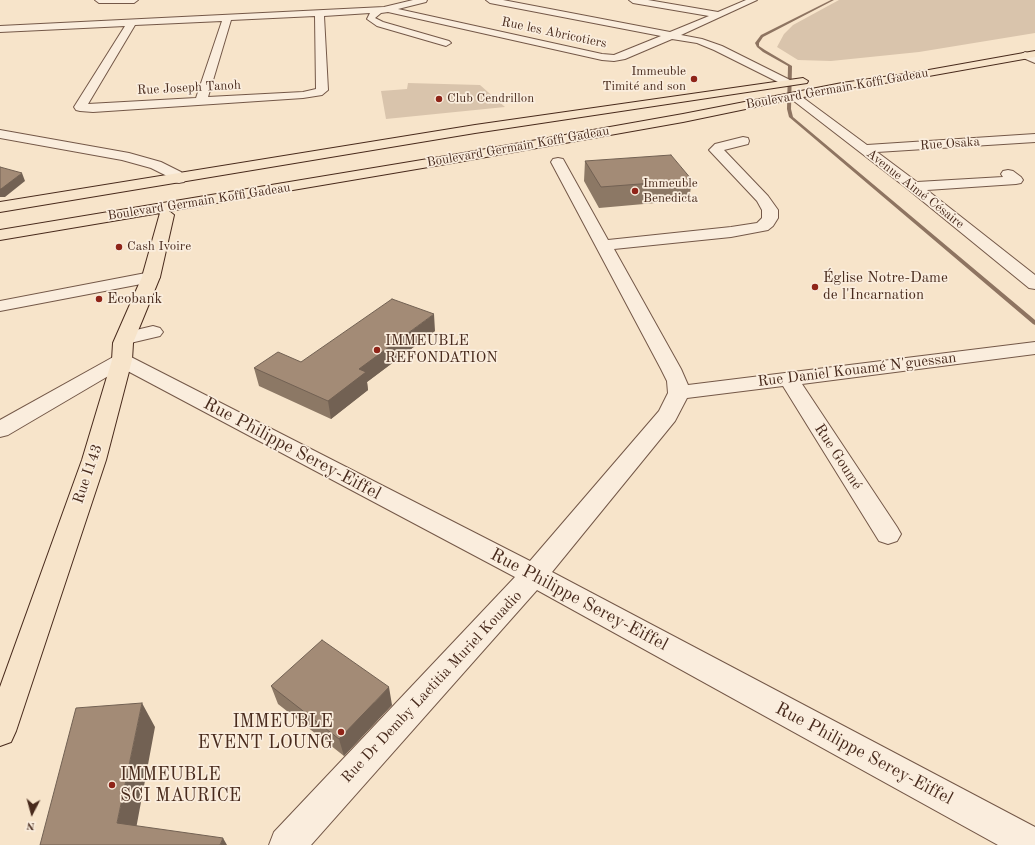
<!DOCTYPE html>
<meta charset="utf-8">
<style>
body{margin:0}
#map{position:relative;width:1035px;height:845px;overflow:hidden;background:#f7e4ca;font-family:"Old Standard TT",serif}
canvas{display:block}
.north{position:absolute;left:12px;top:793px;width:40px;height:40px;-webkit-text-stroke:3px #faeddd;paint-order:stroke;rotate:186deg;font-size:11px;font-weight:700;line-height:16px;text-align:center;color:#482a1c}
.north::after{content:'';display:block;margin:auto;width:14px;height:18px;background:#482a1c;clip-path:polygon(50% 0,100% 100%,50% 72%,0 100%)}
</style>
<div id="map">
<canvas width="1035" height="845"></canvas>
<div class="north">N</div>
</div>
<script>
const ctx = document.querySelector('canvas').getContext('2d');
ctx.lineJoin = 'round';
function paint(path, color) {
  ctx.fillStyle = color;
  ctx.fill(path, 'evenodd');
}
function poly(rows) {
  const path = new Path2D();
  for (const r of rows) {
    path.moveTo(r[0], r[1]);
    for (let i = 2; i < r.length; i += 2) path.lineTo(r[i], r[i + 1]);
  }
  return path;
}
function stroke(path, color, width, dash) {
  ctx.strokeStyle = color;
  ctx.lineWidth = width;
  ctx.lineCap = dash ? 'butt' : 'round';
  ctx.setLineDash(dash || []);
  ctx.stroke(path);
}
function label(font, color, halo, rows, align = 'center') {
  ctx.font = font + ' "Old Standard TT",serif';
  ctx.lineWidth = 3.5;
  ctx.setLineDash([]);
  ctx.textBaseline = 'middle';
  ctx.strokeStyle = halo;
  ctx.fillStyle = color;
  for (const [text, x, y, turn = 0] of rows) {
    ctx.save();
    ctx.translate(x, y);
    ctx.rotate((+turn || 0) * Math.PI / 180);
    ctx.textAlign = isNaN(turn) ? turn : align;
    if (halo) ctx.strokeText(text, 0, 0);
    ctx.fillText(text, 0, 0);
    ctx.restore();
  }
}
paint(poly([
 [839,0,1035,0,1035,33,919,52,831,61,798,60,777,47,784,34,793,25],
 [408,83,480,85,505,107,386,119,381,91,407,89]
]), '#d9c4ac');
paint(poly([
 [831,0,834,0,763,37,759,43,759,46,765,50,792,66,791,109,793,117,1035,320,1035,325,1033,324,789,117,787,109,788,66,763,52,757,47,755,43,761,35,831,0]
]), '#8e7461');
const minor = poly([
 [95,0,138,0,134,3,99,3,95,0],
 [413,0,427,0,426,2,398,9,602,54,614,55,661,36,490,3,486,0,503,0,670,32,709,16,633,3,629,0,648,0,718,12,746,0,757,0,681,35,702,39,722,46,792,81,794,83,792,85,784,85,714,50,697,43,672,39,625,59,614,61,602,60,388,12,381,13,375,18,383,22,449,41,451,43,446,46,377,26,367,19,370,13,324,16,328,90,322,95,303,98,93,112,80,111,76,110,74,107,125,26,0,32,0,26,384,7,413,0],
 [315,16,316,89,303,92,208,97,231,20,315,16],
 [222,21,196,98,88,104,135,25,222,21],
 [1025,52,1035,56,1035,63,1021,57,1020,55,1025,52],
 [794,93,798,94,867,145,1035,134,1035,142,877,152,917,182,1003,177,1001,174,1003,171,1008,170,1013,171,1021,177,1023,180,1021,183,1016,184,927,190,1035,275,1035,289,1029,288,909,190,790,98,788,96,790,94,794,93],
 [0,130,129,153,161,162,181,172,186,179,184,182,179,183,174,182,171,178,151,168,122,160,0,138,0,130],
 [743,137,748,138,749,141,748,144,724,150,768,196,778,210,778,218,773,226,768,230,731,237,614,249,681,369,688,385,1035,342,1035,354,802,384,897,527,901,534,897,541,888,544,879,541,783,386,687,398,675,421,552,572,1035,827,1035,845,998,845,537,590,311,845,269,845,274,832,515,577,122,368,8,435,0,437,0,420,115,356,122,354,129,356,530,561,659,411,668,393,667,381,661,369,551,162,553,159,558,158,563,159,608,240,731,227,757,223,762,218,762,210,757,201,709,150,715,144,743,137],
 [151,272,157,273,160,277,157,281,0,311,0,301,151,272],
 [153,326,160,328,163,332,160,336,126,344,119,342,116,338,119,334,153,326]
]);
const major = poly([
 [1035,51,1035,57,912,79,842,89,683,122,458,162,169,211,174,215,160,277,133,343,132,360,106,460,16,731,11,742,0,746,0,687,82,460,112,360,113,343,142,277,160,213,0,240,0,230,458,154,683,114,842,83,912,73,1035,51],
 [803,78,808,81,807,83,475,133,0,212,0,202,475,125,803,78]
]);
stroke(minor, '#745848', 2);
stroke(major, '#482a1c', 2);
paint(minor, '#faeddd');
paint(major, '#f7e4ca');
paint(poly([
 [585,161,692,180,689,200,599,208,584,181],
 [435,331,367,382,368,390,331,419,259,386,254,368,301,362],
 [271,686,392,705,344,756,278,704]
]), '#8c7865');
paint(poly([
 [22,173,25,181,5,197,0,197,0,189],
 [434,314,435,331,367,382,368,390,331,419,328,401,359,369],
 [389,687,392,705,344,756,339,739],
 [142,703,155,727,133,845,117,823],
 [223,838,227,845,220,845]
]), '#726153');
const building = poly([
 [671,155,692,180,601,187,585,161,671,155],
 [0,167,22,173,1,189,0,189,0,167],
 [392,299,434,314,359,369,366,372,328,401,254,368,278,352,301,362,392,299],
 [322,640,389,687,339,739,271,686,322,640],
 [142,703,117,823,223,838,220,845,40,845,76,708,142,703]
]);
paint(building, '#a38b76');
stroke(building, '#726153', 1);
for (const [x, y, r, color] of [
 [694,79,4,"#8f2418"],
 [439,99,4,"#8f2418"],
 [635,191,4,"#8f2418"],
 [119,247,4,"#8f2418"],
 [815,287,4,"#8f2418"],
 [99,299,4,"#8f2418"],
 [377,350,4,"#8f2418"],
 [341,732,4,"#8f2418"],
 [112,785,4,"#8f2418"]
]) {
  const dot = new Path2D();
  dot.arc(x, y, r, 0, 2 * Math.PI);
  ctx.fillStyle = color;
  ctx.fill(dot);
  stroke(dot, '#faeddd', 1.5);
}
label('13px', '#482a1c', '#faeddd', [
 ["Rue les Abricotiers",554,33,12],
 ["Rue Joseph Tanoh",189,88,-3],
 ["Boulevard Germain Koffi Gadeau",837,89,-10],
 ["Rue Osaka",950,144,-4],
 ["Boulevard Germain Koffi Gadeau",518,147,-10],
 ["Avenue Aimé Césaire",915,189,38],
 ["Boulevard Germain Koffi Gadeau",199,202,-9]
]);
label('13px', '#482a1c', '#faeddd', [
 ["Immeuble",686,72,"right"],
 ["Timité and son",686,87,"right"],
 ["Club Cendrillon",447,99],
 ["Immeuble",643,184],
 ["Benedicta",643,199],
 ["Cash Ivoire",127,247]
], 'left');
label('15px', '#482a1c', '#faeddd', [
 ["Église Notre-Dame",823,278],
 ["de l'Incarnation",823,295],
 ["Ecobank",107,299],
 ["IMMEUBLE",385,341],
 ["REFONDATION",385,358]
], 'left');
label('15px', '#482a1c', '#faeddd', [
 ["Rue Daniel Kouamé N'guessan",857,370,-7],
 ["Rue Goumé",838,457,57],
 ["Rue I143",88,474,-71],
 ["Rue Dr Demby Laetitia Muriel Kouadio",432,687,-47]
]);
label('18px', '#482a1c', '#faeddd', [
 ["Rue Philippe Serey-Eiffel",292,449,28],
 ["Rue Philippe Serey-Eiffel",579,600,28],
 ["Rue Philippe Serey-Eiffel",864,754,28]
]);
label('18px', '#482a1c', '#faeddd', [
 ["IMMEUBLE",333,722],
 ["EVENT LOUNG",333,743],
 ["IMMEUBLE",120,775,"left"],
 ["SCI MAURICE",120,796,"left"]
], 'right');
</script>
